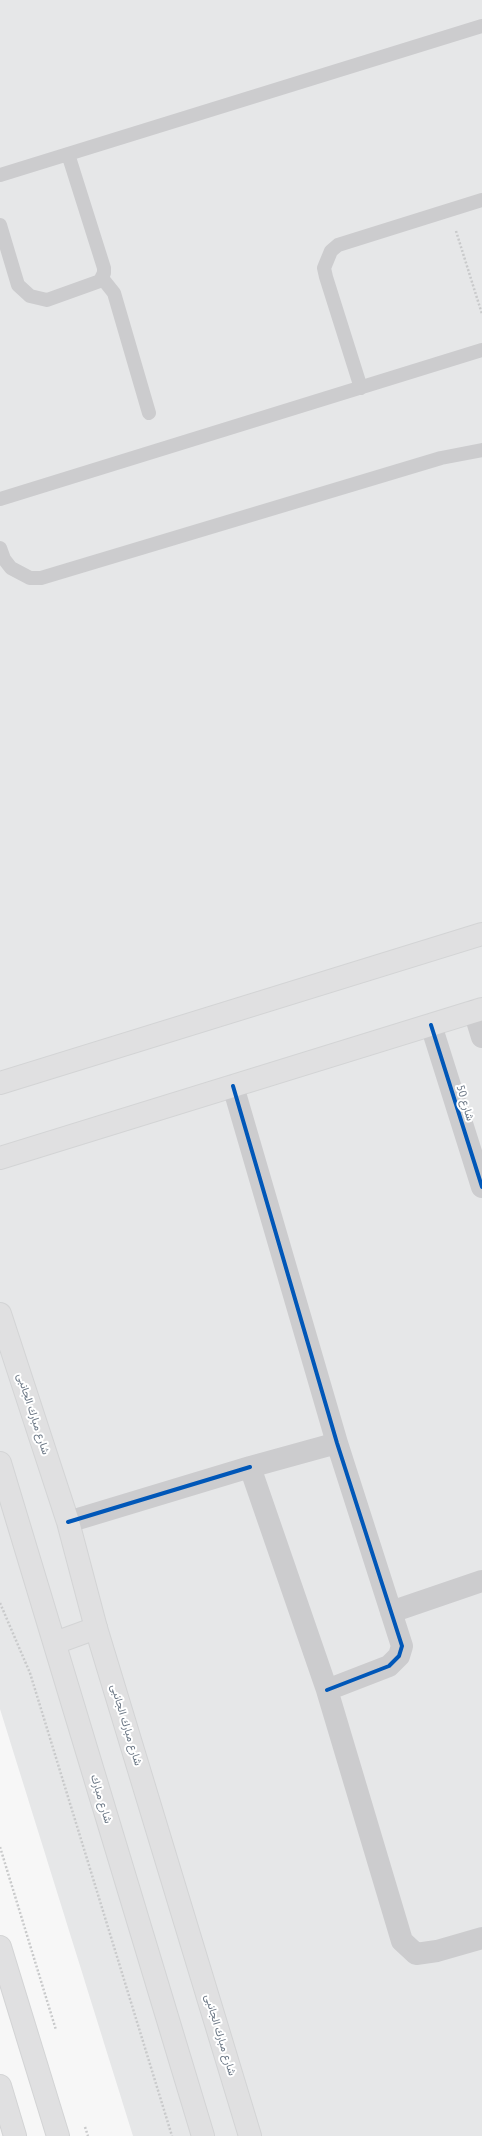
<!DOCTYPE html>
<meta charset="utf-8">
<style>
body{margin:0}
canvas{display:block;background:#f7f7f7}
</style>
<canvas width="482" height="2136"></canvas>
<script>
const ctx = document.querySelector('canvas').getContext('2d');
ctx.lineJoin = 'round';
function paint(path, color) {
  ctx.fillStyle = color;
  ctx.fill(path, 'evenodd');
}
function poly(rows) {
  const path = new Path2D();
  for (const r of rows) {
    path.moveTo(r[0], r[1]);
    for (let i = 2; i < r.length; i += 2) path.lineTo(r[i], r[i + 1]);
  }
  return path;
}
function stroke(path, color, width, dash) {
  ctx.strokeStyle = color;
  ctx.lineWidth = width;
  ctx.lineCap = dash ? 'butt' : 'round';
  ctx.setLineDash(dash || []);
  ctx.stroke(path);
}
function label(font, color, halo, rows, align = 'center') {
  ctx.font = font + ' "PT Sans",Vazirmatn,sans-serif';
  ctx.lineWidth = 4;
  ctx.setLineDash([]);
  ctx.textBaseline = 'middle';
  ctx.strokeStyle = halo;
  ctx.fillStyle = color;
  for (const [text, x, y, turn = 0] of rows) {
    ctx.save();
    ctx.translate(x, y);
    ctx.rotate((+turn || 0) * Math.PI / 180);
    ctx.textAlign = isNaN(turn) ? turn : align;
    if (halo) ctx.strokeText(text, 0, 0);
    ctx.fillText(text, 0, 0);
    ctx.restore();
  }
}
paint(poly([
 [0,0,482,0,482,2136,133,2136,0,1709]
]), '#e6e7e8');
const secondary = poly([
 [0,1083,482,934],
 [0,1158,482,1009],
 [0,1314,68,1522,96,1628,250,2136],
 [0,2086,15,2136]
]);
const primary = poly([
 [0,1463,203,2136],
 [55,1643,96,1628],
 [0,1947,58,2136]
]);
stroke(secondary, '#d3d4d5', 24);
stroke(primary, '#d3d4d5', 24);
stroke(poly([
 [456,231,482,314],
 [0,1603,30,1673,172,2136],
 [0,1847,56,2030],
 [85,2127,88,2136]
]), '#c9cacb', 2.5, [2, 2]);
stroke(poly([
 [0,175,482,26],
 [0,225,18,285,30,296,47,300,100,281,104,273,104,268,68,154],
 [102,278,114,293,149,413],
 [361,388,326,277,324,268,331,251,338,245,482,200],
 [0,499,482,350],
 [0,548,4,559,11,568,30,578,41,578,441,458,482,450]
]), '#ccccce', 14);
stroke(poly([
 [474,1011,482,1037],
 [431,1025,482,1187],
 [233,1086,337,1443,402,1646,399,1656,389,1666,327,1690],
 [337,1443,250,1467,327,1690,402,1941,416,1954,437,1951,482,1938],
 [68,1522,250,1467],
 [391,1612,482,1581]
]), '#ccccce', 22);
stroke(secondary, '#e0e0e1', 22);
stroke(primary, '#e0e0e1', 22);
stroke(poly([
 [431,1025,482,1187],
 [233,1086,337,1443,402,1646,399,1656,389,1666,327,1690],
 [68,1522,250,1467]
]), '#0057b8', 4);
label('11px', '#6a7684', '#fff', [
 ["شارع 50",465,1103,73],
 ["شارع مبارك الجانبى",33,1414,72],
 ["شارع مبارك الجانبى",126,1725,73],
 ["شارع مبارك",101,1799,73],
 ["شارع مبارك الجانبى",220,2035,73]
]);
</script>
